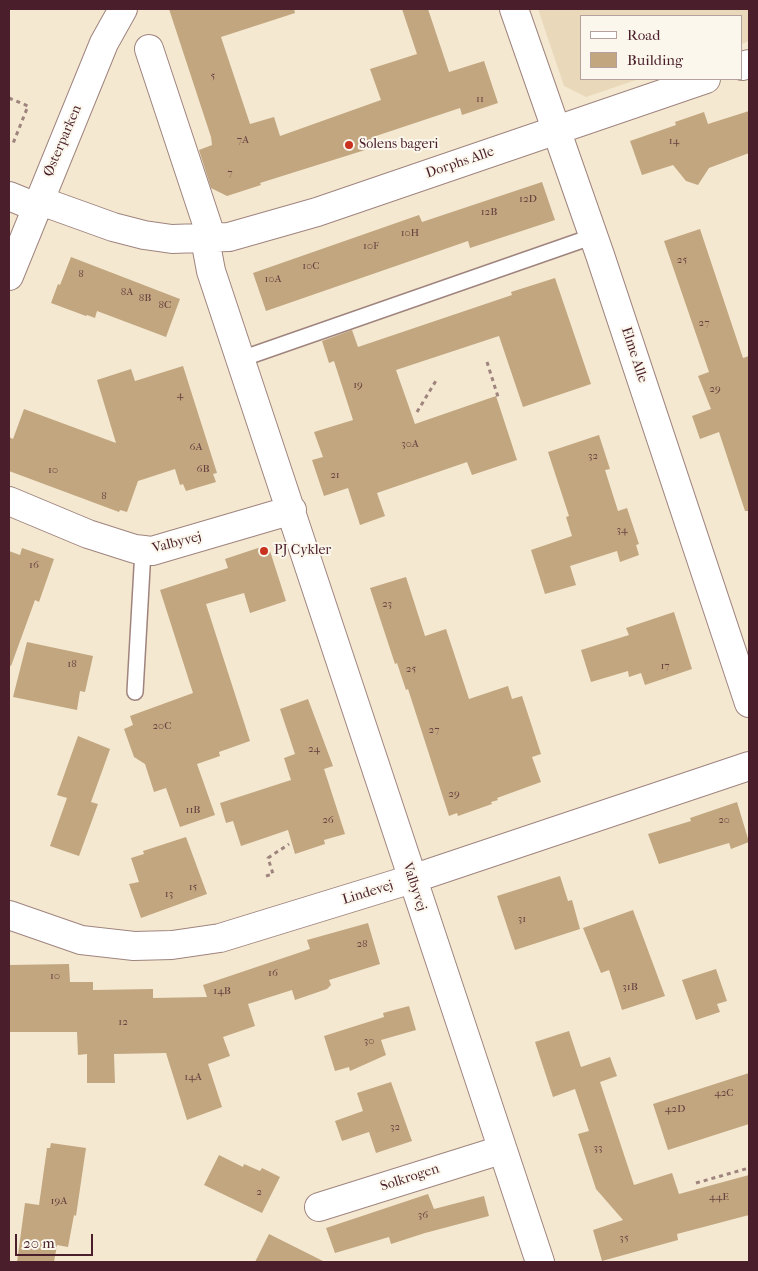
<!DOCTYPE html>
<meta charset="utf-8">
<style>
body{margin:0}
#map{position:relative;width:758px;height:1271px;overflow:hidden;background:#f4e8d1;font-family:"IM FELL French Canon",serif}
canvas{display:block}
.frame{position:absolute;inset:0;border:10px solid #4a1f2b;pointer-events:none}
.legend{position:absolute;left:580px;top:15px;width:162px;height:65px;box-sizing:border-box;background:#fbf7ec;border:1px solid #b4a19f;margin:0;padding:6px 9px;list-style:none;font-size:15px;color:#4a1f2b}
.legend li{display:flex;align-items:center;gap:10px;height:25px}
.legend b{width:25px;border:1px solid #b4a19f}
.scale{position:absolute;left:15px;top:1234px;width:78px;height:22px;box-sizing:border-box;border:2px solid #4a1f2b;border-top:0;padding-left:6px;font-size:15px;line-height:18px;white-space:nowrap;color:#4a1f2b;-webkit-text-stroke:4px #fbf7ec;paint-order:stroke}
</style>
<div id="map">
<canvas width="758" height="1271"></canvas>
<div class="frame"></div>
<ul class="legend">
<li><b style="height:6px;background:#fff"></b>Road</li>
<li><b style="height:14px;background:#c2a67f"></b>Building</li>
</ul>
<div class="scale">20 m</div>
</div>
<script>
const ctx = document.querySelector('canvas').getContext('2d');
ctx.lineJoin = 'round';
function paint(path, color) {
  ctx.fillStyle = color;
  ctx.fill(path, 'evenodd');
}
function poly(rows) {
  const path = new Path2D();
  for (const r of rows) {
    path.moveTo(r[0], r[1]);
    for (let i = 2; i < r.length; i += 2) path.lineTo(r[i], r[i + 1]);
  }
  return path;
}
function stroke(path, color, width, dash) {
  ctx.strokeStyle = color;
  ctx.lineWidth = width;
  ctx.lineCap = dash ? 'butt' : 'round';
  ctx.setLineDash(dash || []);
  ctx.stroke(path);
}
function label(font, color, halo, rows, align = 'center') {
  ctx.font = font + ' "IM FELL French Canon",serif';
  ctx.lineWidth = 4;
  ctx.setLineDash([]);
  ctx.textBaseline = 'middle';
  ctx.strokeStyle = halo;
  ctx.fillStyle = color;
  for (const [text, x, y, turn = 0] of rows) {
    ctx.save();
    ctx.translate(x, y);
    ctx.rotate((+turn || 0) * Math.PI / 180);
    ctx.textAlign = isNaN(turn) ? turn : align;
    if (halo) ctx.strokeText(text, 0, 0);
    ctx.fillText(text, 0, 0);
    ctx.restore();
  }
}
paint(poly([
 [538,9,749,9,749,41,742,44,742,16,582,16,582,79,639,79,586,97,564,86]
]), '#e9d9ba');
paint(poly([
 [169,9,294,9,295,13,221,37,250,124,274,117,280,136,381,100,370,69,417,54,402,9,428,9,449,72,484,61,498,103,462,115,460,108,376,136,376,138,363,143,365,150,260,183,261,185,227,196,211,188,199,150,212,145,211,137],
 [749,111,749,153,709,168,698,185,686,181,673,165,642,175,630,141,676,125,675,122,704,112,708,124],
 [542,182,555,220,470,248,468,241,266,311,253,273,419,215,422,222],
 [700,229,743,358,749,356,749,511,745,511,719,432,700,439,692,416,711,409,698,376,709,372,664,241],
 [71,257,180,299,166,337,97,311,95,318,87,315,86,316,51,303,58,284,60,285],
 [555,278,591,384,523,407,499,336,396,370,415,424,496,396,517,460,472,475,467,462,377,493,385,516,360,525,348,488,324,496,312,460,323,457,314,432,353,420,334,361,329,363,322,341,352,330,358,347,512,295,511,292],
 [183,366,217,473,213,474,216,482,186,491,183,484,180,485,175,469,138,481,127,512,120,510,119,512,9,471,9,437,13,439,24,409,116,443,97,380,131,369,135,381],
 [599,435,610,469,605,470,618,511,627,508,639,544,636,545,639,555,620,562,617,551,570,566,576,585,545,594,531,550,572,536,566,517,569,516,548,452],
 [261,547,270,551,286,601,250,613,244,593,206,604,250,741,219,752,220,756,197,764,215,815,180,827,166,788,154,792,145,764,134,757,124,729,133,725,130,716,193,693,160,590,228,568,225,559],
 [22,548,54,559,39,602,35,600,11,666,9,665,9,551,20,555],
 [406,577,425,636,446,629,469,699,508,686,512,699,522,696,541,754,532,757,541,782,497,798,498,800,491,802,492,804,458,816,457,813,449,816,408,689,406,690,397,663,395,664,370,588],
 [674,612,692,669,645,685,641,673,629,677,628,671,591,682,581,650,629,635,626,628],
 [27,642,93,656,85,692,80,691,77,710,13,697],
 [308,699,333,766,324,769,345,834,324,840,325,844,295,854,288,830,241,846,233,821,226,823,220,803,291,780,284,758,295,754,280,709],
 [78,736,110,749,91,802,98,804,79,856,50,846,67,798,57,795],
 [737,802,749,842,731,849,729,843,659,864,648,834,691,821,690,818],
 [186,837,207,894,141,918,129,884,139,882,131,858,144,854,143,851],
 [560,876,568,901,572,900,580,929,515,950,497,896],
 [633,910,665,996,622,1010,609,970,601,973,583,928],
 [368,923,380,964,329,980,331,985,327,989,295,1000,292,990,248,1004,255,1026,223,1037,230,1056,208,1064,222,1107,187,1120,166,1053,114,1054,115,1083,87,1083,87,1054,78,1055,77,1032,9,1032,9,965,69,964,70,982,93,982,93,990,153,989,153,998,207,997,203,985,310,949,307,940],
 [716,969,727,1001,717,1004,720,1012,696,1020,682,980],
 [409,1006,416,1030,381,1040,386,1055,350,1071,349,1067,335,1071,324,1036,384,1017,383,1013],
 [569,1031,581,1067,610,1057,617,1076,600,1082,634,1185,672,1173,679,1194,749,1175,749,1215,677,1234,678,1240,602,1261,593,1230,623,1220,596,1189,578,1134,589,1131,575,1089,553,1097,535,1042],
 [749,1073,749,1124,668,1150,653,1104],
 [391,1082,412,1141,376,1153,369,1132,342,1141,335,1121,363,1111,357,1093],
 [51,1143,86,1148,76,1216,74,1215,68,1247,57,1245,54,1262,17,1262,25,1203,39,1205,47,1148,50,1148],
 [219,1155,243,1167,244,1164,260,1171,262,1168,280,1177,262,1213,204,1185],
 [428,1194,434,1209,484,1196,489,1216,425,1233,391,1244,389,1237,335,1253,326,1228],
 [269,1234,325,1262,255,1262]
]), '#c2a67f');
const service = poly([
 [241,359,594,236],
 [135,692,143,550]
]);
const minor = poly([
 [514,9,600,255,749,703],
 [149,49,212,239],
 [742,66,749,64],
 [9,196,36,207],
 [38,200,113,227,144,235,172,239,229,237,317,212,706,79],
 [205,239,211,271,540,1262],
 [9,276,104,43,123,9],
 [9,501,88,534,135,549,152,551,292,510],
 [9,915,81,940,134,946,172,945,220,938,412,879,749,766],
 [319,1207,501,1150]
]);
stroke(service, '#9f847e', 18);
stroke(minor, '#9f847e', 30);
stroke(poly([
 [9,98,28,106,12,146],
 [487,362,499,400],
 [417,412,437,379],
 [266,876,273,874,268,858,289,844],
 [696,1183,749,1168]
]), '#9f847e', 3, [4, 4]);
stroke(service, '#fff', 15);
stroke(minor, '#fff', 28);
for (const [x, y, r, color] of [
 [349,145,5,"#c8321e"],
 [264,551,5,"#c8321e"]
]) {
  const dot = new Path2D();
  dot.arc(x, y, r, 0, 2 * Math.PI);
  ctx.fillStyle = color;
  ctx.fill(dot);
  stroke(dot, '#fbf7ec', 2);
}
label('11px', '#684140', null, [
 ["5",213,76],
 ["11",480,99],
 ["7A",243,140],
 ["14",674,141],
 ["7",230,173],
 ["12D",528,199],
 ["12B",489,212],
 ["10H",410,233],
 ["10F",371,246],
 ["25",682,260],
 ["10C",311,266],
 ["8",81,274],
 ["10A",273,279],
 ["8A",127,292],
 ["8B",145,298],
 ["8C",165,305],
 ["27",704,323],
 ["19",358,385],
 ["29",715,389],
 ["4",180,395],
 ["30A",410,444],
 ["6A",196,447],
 ["32",593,456],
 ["6B",203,469],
 ["10",53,470],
 ["21",335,475],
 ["8",104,496],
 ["34",622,530],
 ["16",34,565],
 ["23",387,604],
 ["18",72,664],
 ["17",665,666],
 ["25",411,669],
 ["20C",162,726],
 ["27",434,730],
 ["24",314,749],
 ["29",454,794],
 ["11B",193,810],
 ["26",328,820],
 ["20",724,820],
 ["15",193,887],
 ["13",169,894],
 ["31",522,919],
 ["28",362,944],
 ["16",273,973],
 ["10",55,976],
 ["31B",630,987],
 ["14B",222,991],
 ["12",123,1022],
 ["30",369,1041],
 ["14A",193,1077],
 ["42C",724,1093],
 ["42D",675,1109],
 ["32",395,1127],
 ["33",598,1148],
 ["2",259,1192],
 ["44E",719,1197],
 ["19A",59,1201],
 ["36",423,1215],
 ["35",624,1238]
]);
label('14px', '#4a1f2b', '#fbf7ec', [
 ["Østerparken",63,141,-67],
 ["Dorphs Alle",460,163,-19],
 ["Elme Alle",634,355,72],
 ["Valbyvej",177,543,-14],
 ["Valbyvej",414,887,72],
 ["Lindevej",368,893,-17],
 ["Solkrogen",410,1178,-18]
]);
label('14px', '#4a1f2b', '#fbf7ec', [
 ["Solens bageri",359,145],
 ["PJ Cykler",274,551]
], 'left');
</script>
